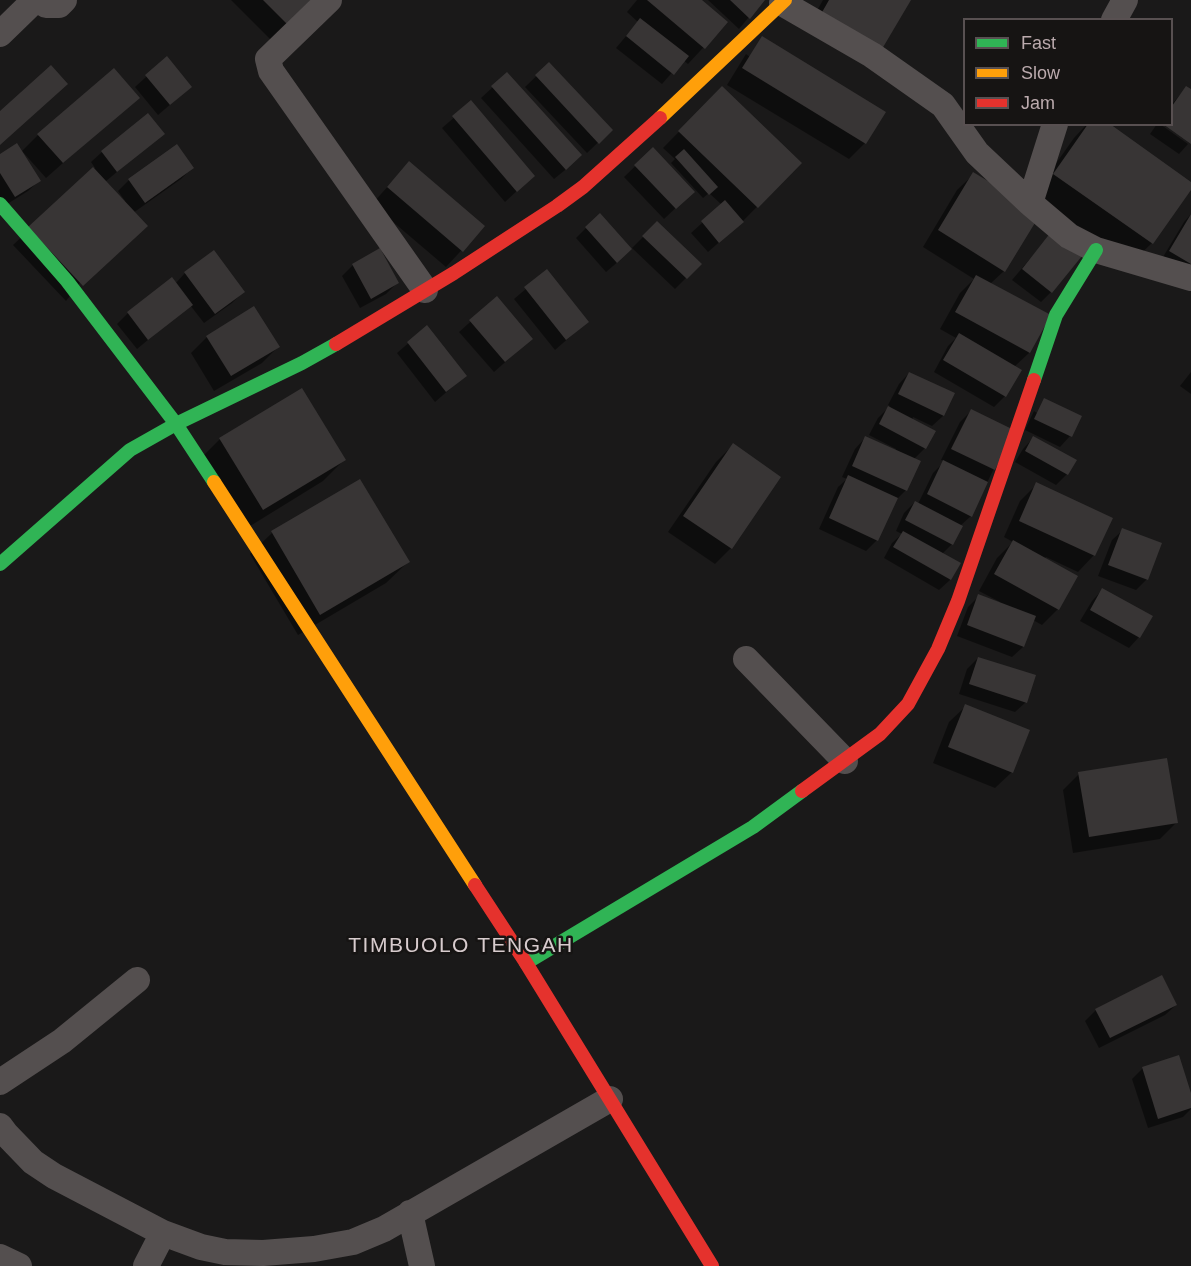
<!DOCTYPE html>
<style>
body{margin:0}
#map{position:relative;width:1191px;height:1266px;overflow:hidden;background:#1a1919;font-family:Helvetica,sans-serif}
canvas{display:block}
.legend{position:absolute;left:963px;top:18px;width:210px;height:108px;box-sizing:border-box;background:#161413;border:2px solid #585051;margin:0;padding:8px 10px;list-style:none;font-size:18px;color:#bbaaad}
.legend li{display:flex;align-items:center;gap:12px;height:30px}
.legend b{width:30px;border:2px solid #585051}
</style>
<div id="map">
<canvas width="1191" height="1266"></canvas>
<ul class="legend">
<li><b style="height:8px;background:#30b455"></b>Fast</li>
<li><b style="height:8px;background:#ff9f0a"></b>Slow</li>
<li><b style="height:8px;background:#e5322d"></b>Jam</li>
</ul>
</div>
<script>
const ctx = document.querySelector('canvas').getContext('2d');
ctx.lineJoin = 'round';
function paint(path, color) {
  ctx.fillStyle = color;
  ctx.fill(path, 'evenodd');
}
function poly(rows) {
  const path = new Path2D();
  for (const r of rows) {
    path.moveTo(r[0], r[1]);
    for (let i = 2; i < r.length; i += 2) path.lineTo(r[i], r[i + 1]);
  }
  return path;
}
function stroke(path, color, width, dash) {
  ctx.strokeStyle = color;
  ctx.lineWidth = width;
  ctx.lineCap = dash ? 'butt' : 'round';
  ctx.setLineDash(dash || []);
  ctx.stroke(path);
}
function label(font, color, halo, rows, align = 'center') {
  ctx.font = font + ' Helvetica,sans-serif';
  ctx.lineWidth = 5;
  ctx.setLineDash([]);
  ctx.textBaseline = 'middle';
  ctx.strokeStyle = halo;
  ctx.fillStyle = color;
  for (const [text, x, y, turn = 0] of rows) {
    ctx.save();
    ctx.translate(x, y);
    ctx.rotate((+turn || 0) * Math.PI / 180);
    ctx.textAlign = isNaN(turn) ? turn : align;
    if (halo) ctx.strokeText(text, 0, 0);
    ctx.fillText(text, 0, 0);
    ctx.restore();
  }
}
paint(poly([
 [231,0,318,0,274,43],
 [637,0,700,0,726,23,688,64,683,60,662,84,616,48,638,22,627,12],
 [708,0,763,0,739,29],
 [823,0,910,0,806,30],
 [746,54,865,143,849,159,727,85],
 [167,58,179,97,158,115,135,87],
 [549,64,611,130,587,153,525,87],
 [507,74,570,166,554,179,481,98],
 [722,88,800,163,741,223,708,252,691,233,722,205,709,193,703,198,671,163,675,159,663,148],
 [1186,88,1191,91,1191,141,1172,124,1172,104],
 [138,97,46,178,22,151,38,135],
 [471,103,533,176,505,202,442,128],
 [1087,124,1107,124,1191,183,1191,187,1152,243,1130,264,1033,196,1074,138],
 [1157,124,1160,124,1188,144,1179,154,1150,134],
 [163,133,105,182,123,202,125,201,118,191,129,180,176,146,192,168,181,179,133,213,66,301,13,245,95,168,91,162,102,152],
 [653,149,682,202,664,219,624,177],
 [0,156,39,181,28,191,4,206,0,201],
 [409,163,483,227,446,267,372,204],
 [974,174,1004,271,990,284,1029,353,1014,367,1005,396,994,407,934,372,948,346,956,338,940,329,960,293,974,279,923,247,957,190],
 [1191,214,1191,262,1179,274,1160,262,1184,222],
 [657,223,700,264,675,289,632,248],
 [586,228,620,260,606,272,576,238],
 [1051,234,1051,292,1041,302,1012,280],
 [353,265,397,283,386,294,360,308,342,276],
 [547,271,587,322,555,350,514,299],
 [185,273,243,292,232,303,204,323,190,305,137,349,117,324,128,313,175,284],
 [497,298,520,349,494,372,459,332],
 [427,327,465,376,435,402,397,353],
 [207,337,278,347,262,363,214,391,191,353],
 [1191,372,1191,394,1180,386],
 [909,373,953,394,943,416,932,426,913,417,912,420,925,448,913,460,906,490,895,501,877,540,866,551,819,529,838,487,847,479,842,477,855,449,865,438,895,451,896,449,869,435,878,418,890,406,888,405,899,384],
 [301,390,344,460,323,481,242,531,198,461,220,439],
 [971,411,1012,431,971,516,960,526,952,544,942,554,950,580,939,590,884,558,892,543,902,534,896,531,904,513,915,502,918,504,933,473,945,461,941,460,960,422],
 [1034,411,1070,436,1060,447,1025,430],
 [1033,438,1067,474,1056,485,1015,462,1023,449],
 [733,445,731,548,715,564,668,532,716,462],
 [359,481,408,562,386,583,298,635,250,554,272,533],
 [1037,484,1094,555,1078,572,1046,557,1044,559,1058,609,1042,625,1033,620,1023,647,1012,657,957,636,968,607,979,596,999,604,1000,602,979,591,997,558,1013,542,1004,537,1020,501],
 [1123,530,1147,579,1136,590,1098,576,1112,540],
 [1102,590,1139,637,1129,648,1080,621,1092,601],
 [978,658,1026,702,1015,712,959,694,967,669],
 [966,706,1012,772,995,788,933,763,949,722],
 [1079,774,1176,823,1160,839,1073,853,1063,790],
 [1176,1005,1165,1015,1099,1048,1085,1021,1096,1010],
 [1143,1068,1191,1098,1191,1109,1183,1117,1148,1128,1132,1079]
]), '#0007');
paint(poly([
 [263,0,320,0,291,28],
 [647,0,702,0,728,22,705,49],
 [730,0,765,0,750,19],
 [829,0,911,0,882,49,821,14],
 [640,18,689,56,674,75,626,36],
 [762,36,886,112,866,144,742,68],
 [167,56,192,87,170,105,145,75],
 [549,62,613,130,599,144,535,75],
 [51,65,68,84,0,145,0,111],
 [114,68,140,98,63,163,37,134],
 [507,72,582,155,566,170,491,86],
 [722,86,802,163,758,208,678,131],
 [1186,86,1191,89,1191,144,1163,124,1172,124,1172,106],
 [471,100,535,176,517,192,452,116],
 [148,113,165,134,117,172,101,151],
 [1088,124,1110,124,1191,182,1191,190,1153,244,1053,174],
 [17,143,41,181,15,197,0,173,0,154],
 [177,144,194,168,145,203,128,179],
 [653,147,695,192,676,209,634,165],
 [684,149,718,187,709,195,675,157],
 [409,161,485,226,463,252,387,187],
 [93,167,148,226,83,286,28,227],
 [973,172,1041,213,1005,272,938,230],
 [725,200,744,222,719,243,701,221],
 [600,213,632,249,617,263,585,227],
 [1191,214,1191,264,1169,251],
 [657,221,702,264,687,279,642,236],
 [1051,232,1082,256,1052,293,1022,269],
 [380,248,399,283,371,299,352,264],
 [214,250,245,292,215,314,184,272],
 [547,269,589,322,566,340,524,287],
 [976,275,1051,315,1030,353,955,312],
 [172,277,193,305,148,340,127,312],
 [497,296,533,339,505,362,469,320],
 [254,306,280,347,231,376,206,336],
 [427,325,467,376,446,392,407,342],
 [959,333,1022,370,1006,397,943,360],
 [909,372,955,393,944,416,898,394],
 [302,388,346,460,263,510,219,438],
 [1044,398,1082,416,1072,437,1034,419],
 [888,406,936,431,926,449,879,424],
 [971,409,1014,430,995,470,951,449],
 [865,436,921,461,907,491,852,466],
 [1033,436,1077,460,1068,475,1025,451],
 [733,443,781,477,732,549,683,516],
 [943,460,988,482,972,517,927,494],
 [848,475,898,498,878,541,829,518],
 [360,479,410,562,320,615,271,531],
 [1036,482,1113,518,1095,556,1019,521],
 [915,501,963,526,953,545,905,520],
 [1122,528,1162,543,1148,580,1108,565],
 [903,531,961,563,951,580,893,547],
 [1013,540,1078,576,1059,610,994,574],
 [1102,588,1153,616,1140,638,1090,610],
 [978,594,1036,616,1024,647,967,625],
 [978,657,1036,675,1027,703,969,684],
 [965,704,1030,730,1013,773,948,747],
 [1167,758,1178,823,1089,837,1078,772],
 [1162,975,1177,1005,1110,1038,1095,1009],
 [1179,1055,1191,1093,1191,1108,1158,1119,1142,1067]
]), '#383535');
stroke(poly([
 [40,0,46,5,59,5,64,0],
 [329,0,268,59,271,71,425,290],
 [782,3,872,55,943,105,977,153,1030,203,1069,236,1096,250,1191,278],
 [1114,20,1125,0],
 [0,34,35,0],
 [1030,203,1055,124],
 [746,659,845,761],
 [0,1082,62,1041,137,980],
 [0,1126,6,1134,33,1162,54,1176,163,1233,201,1247,225,1252,263,1253,314,1249,353,1242,384,1229,610,1099],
 [410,1213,422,1266],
 [0,1257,19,1266],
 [146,1266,163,1233]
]), '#544f4f', 26);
stroke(poly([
 [0,204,67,281,176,424,214,482],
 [1034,380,1056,315,1096,250],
 [0,564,130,450,176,424,302,363,336,344],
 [526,963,753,827,802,791]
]), '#30b455', 14);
stroke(poly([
 [660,118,785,0],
 [214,482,475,885]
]), '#ff9f0a', 14);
stroke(poly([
 [336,344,454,273,557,206,583,187,660,118],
 [802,791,880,734,908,704,938,649,958,601,1034,380],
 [475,885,526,963,712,1266]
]), '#e5322d', 14);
ctx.letterSpacing = '1.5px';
label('21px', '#d7cbcd', '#161413', [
 ["TIMBUOLO TENGAH",461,946]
]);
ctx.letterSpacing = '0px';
</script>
